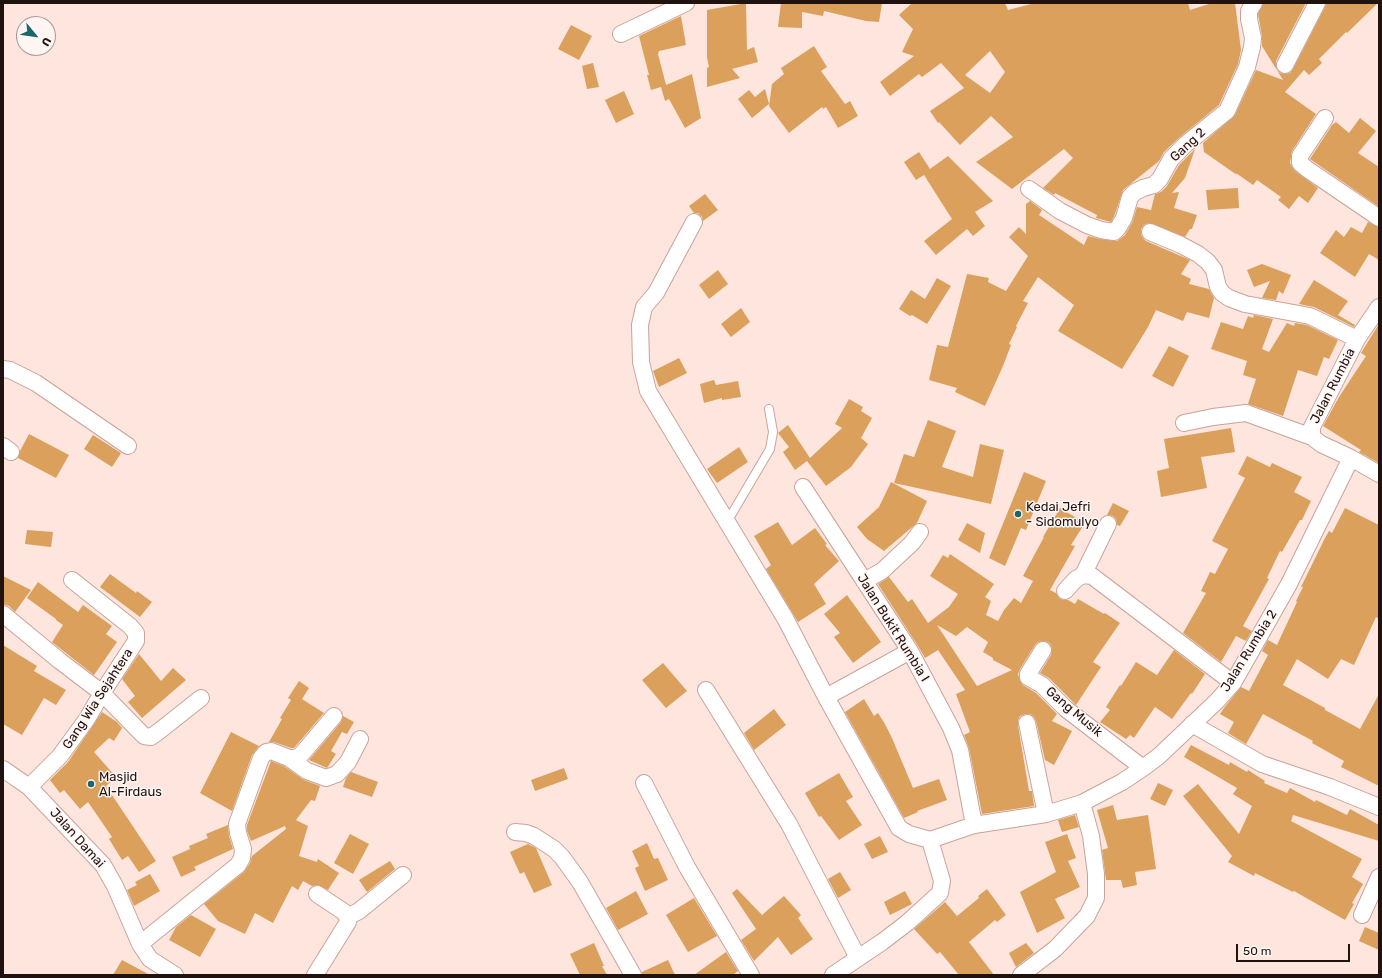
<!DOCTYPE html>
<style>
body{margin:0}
#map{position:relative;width:1382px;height:978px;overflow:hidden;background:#fee5de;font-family:Rubik,sans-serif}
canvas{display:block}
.frame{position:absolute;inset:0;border:4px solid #20120e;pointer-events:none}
.north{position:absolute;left:16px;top:16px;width:40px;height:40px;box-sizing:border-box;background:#fff6f4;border:1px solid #a69b98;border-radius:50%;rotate:119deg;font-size:11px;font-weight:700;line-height:16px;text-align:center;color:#20120e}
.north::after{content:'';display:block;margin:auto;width:14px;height:18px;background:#196769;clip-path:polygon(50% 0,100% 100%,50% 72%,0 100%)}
.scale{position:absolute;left:1236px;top:944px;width:114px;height:18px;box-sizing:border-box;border:2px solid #20120e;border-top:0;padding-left:5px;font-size:12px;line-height:14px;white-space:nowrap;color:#20120e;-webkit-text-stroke:3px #fff6f4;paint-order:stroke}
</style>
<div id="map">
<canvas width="1382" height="978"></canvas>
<div class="frame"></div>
<div class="north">U</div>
<div class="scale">50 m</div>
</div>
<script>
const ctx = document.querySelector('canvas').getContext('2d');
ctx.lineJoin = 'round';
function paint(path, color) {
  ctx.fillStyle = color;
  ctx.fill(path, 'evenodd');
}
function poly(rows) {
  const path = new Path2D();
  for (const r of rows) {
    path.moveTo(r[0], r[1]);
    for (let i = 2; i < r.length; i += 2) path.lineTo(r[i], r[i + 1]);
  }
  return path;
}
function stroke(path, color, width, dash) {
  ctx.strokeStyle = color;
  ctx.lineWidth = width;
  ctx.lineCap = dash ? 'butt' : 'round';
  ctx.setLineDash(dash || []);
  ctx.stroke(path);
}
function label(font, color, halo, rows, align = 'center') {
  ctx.font = font + ' Rubik,sans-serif';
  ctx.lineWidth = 3;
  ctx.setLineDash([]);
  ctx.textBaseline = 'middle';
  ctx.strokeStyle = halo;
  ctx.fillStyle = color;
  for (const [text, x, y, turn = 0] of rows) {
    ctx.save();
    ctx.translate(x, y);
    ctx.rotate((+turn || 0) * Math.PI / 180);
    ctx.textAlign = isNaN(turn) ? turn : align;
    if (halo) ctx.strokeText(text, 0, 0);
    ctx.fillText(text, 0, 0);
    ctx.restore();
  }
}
paint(poly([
 [746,3,747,50,754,47,758,62,732,69,740,78,707,87,707,68,709,67,707,57,707,10],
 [781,3,882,3,879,22,866,21,824,11,823,16,802,12,802,28,778,27],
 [912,3,1005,3,1008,10,1035,3,1188,3,1190,10,1212,3,1235,3,1241,50,1238,64,1219,105,1180,137,1164,152,1159,161,1123,190,1115,214,1111,222,1096,218,1097,215,1055,193,1054,195,1043,188,1073,158,1064,149,1012,189,976,162,1013,137,991,116,960,145,939,122,938,123,930,111,964,88,941,63,922,77,919,74,890,96,880,82,914,56,902,52,913,29,899,15],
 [990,51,1005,72,990,93,965,75],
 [1263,3,1306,3,1276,61,1276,65,1277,70,1280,73,1285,74,1290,73,1293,69,1325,7,1326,3,1378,3,1347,33,1346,32,1319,59,1322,63,1309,75,1304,70,1285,92,1316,114,1292,151,1290,163,1294,170,1318,188,1308,203,1299,196,1289,209,1278,200,1281,197,1257,180,1253,185,1236,173,1237,175,1204,152,1203,143,1235,115,1256,70,1283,80,1262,46,1262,36,1258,14],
 [681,16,686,45,659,51,658,54,666,85,692,74,701,118,685,128,669,99,665,101,661,87,651,90,647,75,649,75,639,36],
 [571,25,592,36,579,60,558,49],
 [814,46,827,67,821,71,845,104,850,101,858,116,838,128,826,107,823,109,822,107,789,133,769,106,772,84,784,74,781,68],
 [593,63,599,87,587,89,582,66],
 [765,89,769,104,752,118,738,99,749,90,755,97],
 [624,91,634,114,616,123,605,100],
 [1360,118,1376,131,1358,153,1379,167,1379,207,1310,159,1332,125,1336,122,1349,133],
 [1195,149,1185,178,1172,193,1179,192,1174,208,1197,215,1192,229,1190,229,1185,237,1149,223,1144,225,1141,229,1141,233,1142,237,1146,241,1190,260,1181,274,1191,279,1189,284,1209,289,1214,298,1209,318,1187,312,1183,321,1156,310,1148,327,1122,369,1058,331,1074,305,1038,277,1023,301,1028,303,1016,326,1017,327,1009,344,1011,345,1003,366,985,406,955,392,957,388,929,380,937,345,948,347,967,274,989,278,988,282,1006,291,1028,256,1009,237,1019,227,1026,234,1026,204,1030,201,1042,210,1039,215,1084,245,1088,236,1100,239,1117,241,1125,235,1132,223,1137,207,1151,210,1155,194,1161,192,1167,186,1179,165],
 [919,152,930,169,948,156,993,201,975,212,985,226,973,236,967,229,936,255,924,241,952,219,924,175,916,180,904,162],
 [1238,188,1239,208,1208,210,1206,190],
 [705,194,718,210,703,221,702,217,698,213,694,213,689,206],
 [1368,222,1379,227,1379,260,1369,254,1355,277,1320,253,1336,230,1344,237,1351,227,1362,233],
 [1262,264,1291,275,1283,294,1279,291,1276,300,1262,298,1270,281,1254,287,1247,270],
 [718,270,728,284,709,299,699,285],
 [937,278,951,286,927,324,912,315,910,316,899,309,911,290,925,299],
 [1314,280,1348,301,1338,315,1355,325,1354,327,1314,307,1299,304],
 [741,308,750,322,731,337,721,324],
 [1254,315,1273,319,1262,349,1269,352,1287,323,1294,326,1295,323,1307,325,1338,340,1329,359,1324,357,1317,376,1298,370,1283,416,1248,404,1256,379,1243,375,1247,361,1211,349,1221,322,1243,329,1248,316,1253,318],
 [1379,324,1379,463,1359,452,1361,450,1323,426,1339,397,1366,356,1361,353],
 [1169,346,1189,356,1173,387,1152,376],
 [679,358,687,373,659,387,653,371],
 [714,380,716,385,738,381,741,397,722,400,722,398,704,403,700,384],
 [849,399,863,407,861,411,872,418,861,438,868,444,851,467,826,486,807,461,795,470,783,452,789,447,778,433,788,425,810,458,842,428,835,424],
 [928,420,956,431,942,467,973,477,980,444,1004,450,991,504,894,483,904,454,914,457],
 [1231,428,1235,452,1201,457,1207,488,1161,497,1157,471,1169,468,1164,439],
 [29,434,69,455,56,478,18,458,20,451],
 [93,435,121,453,112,467,84,449],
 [739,447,748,462,717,483,707,469],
 [1247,456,1270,467,1272,463,1302,477,1294,492,1311,501,1302,520,1300,520,1282,552,1280,551,1267,578,1269,579,1243,626,1252,631,1246,641,1236,636,1221,662,1183,633,1206,593,1201,591,1210,572,1215,574,1228,549,1212,541,1245,478,1238,474],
 [1024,472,1046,481,1026,530,1021,528,1005,566,989,558],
 [891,482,927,501,917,523,884,551,867,539,857,527,879,507],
 [1113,503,1129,511,1120,526,1117,525,1116,519,1113,516,1107,515],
 [1060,508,1085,523,1071,545,1075,546,1050,590,1056,593,1059,598,1063,600,1068,600,1075,604,1078,599,1104,614,1105,613,1120,623,1093,662,1101,667,1076,705,1049,678,1040,673,1051,655,1052,650,1051,645,1048,642,1043,641,1038,642,1035,645,1020,669,1018,674,1020,681,1023,685,1036,693,1057,714,1052,721,1072,731,1054,765,1045,760,1036,721,1034,717,1030,714,1025,714,1020,716,1018,720,1018,725,1029,791,1032,791,1034,806,982,814,969,748,964,735,970,732,956,694,965,690,938,650,925,658,918,646,878,584,889,577,908,602,912,599,928,623,949,607,958,594,930,576,943,555,948,558,950,554,994,584,985,597,991,601,986,615,998,621,1004,610,1014,598,1021,603,1033,581,1023,576,1044,537,1043,537],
 [937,625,956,636,967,627,988,642,983,652,993,658,993,660,1012,670,977,686],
 [1345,508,1379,525,1379,619,1376,617,1354,665,1341,659,1328,679,1297,659,1283,685,1325,708,1325,710,1360,729,1379,694,1379,786,1341,767,1344,761,1312,743,1313,741,1263,714,1246,744,1228,733,1234,722,1220,714,1224,708,1241,687,1249,691,1268,655,1262,651,1268,640,1277,645,1297,602,1296,601,1303,587,1301,587,1325,538,1329,531,1332,533],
 [778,522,792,545,815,528,827,544,825,545,839,561,814,584,826,604,798,622,766,569,771,565,754,536],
 [967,523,985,533,980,553,958,540],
 [27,530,53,532,51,547,25,544],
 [110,574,136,593,137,591,152,602,140,617,100,587],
 [3,576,31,590,15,612,9,606,3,604],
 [38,582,78,612,83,605,112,626,106,634,117,642,94,675,52,642,63,625,56,620,56,619,27,598],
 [847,595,881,642,853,663,834,637,840,633,824,614],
 [3,645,37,666,34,671,66,690,56,705,44,698,22,735,3,724],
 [1174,650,1205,674,1192,694,1191,693,1172,719,1155,707,1134,738,1130,735,1126,739,1100,722,1110,710,1106,707,1120,685,1121,686,1136,662,1157,675],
 [139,654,161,681,173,668,186,680,142,718,128,702,135,696,122,679],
 [663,663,687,691,666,708,642,680],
 [299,681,309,688,302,699,324,713,294,748,291,748,274,742,269,742,282,719,280,718,291,700,288,698],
 [864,699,874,716,878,713,885,724,892,738,913,788,939,779,947,800,917,811,918,812,904,818,845,712],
 [774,709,786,725,754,750,744,733],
 [102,712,117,722,122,728,114,741,109,738,94,752,116,777,106,786,156,861,139,872,128,856,122,860,109,839,112,837,88,802,80,809,64,790,60,793,50,780,68,762],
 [343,716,354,722,347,734,342,732,331,751,336,754,327,768,309,760,341,722],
 [231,732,259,746,252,755,232,811,200,793],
 [1191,745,1229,765,1230,762,1247,772,1248,770,1265,781,1264,783,1287,793,1290,788,1315,802,1316,800,1347,815,1350,809,1379,825,1379,841,1293,815,1291,821,1362,859,1352,877,1363,884,1352,903,1354,904,1345,920,1294,891,1293,892,1255,873,1254,876,1228,862,1232,856,1183,796,1198,784,1239,834,1252,806,1233,794,1237,788,1184,757],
 [271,761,284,766,304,780,320,786,315,801,311,800,296,820,308,826,299,856,317,862,318,859,339,873,328,890,318,885,312,886,303,881,298,890,292,886,273,923,255,913,245,934,218,921,204,904,244,872,250,863,252,856,286,829,285,826,251,841,247,831,247,825],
 [564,768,568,779,535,791,531,780],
 [351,772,378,782,372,797,343,787,346,778],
 [839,773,853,797,846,801,862,825,839,840,821,816,819,817,805,793],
 [1158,783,1173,790,1165,806,1150,799],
 [1113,805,1117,820,1148,815,1156,869,1135,872,1137,885,1123,888,1121,880,1106,880,1102,850,1108,848,1097,810],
 [1075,815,1079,827,1062,832,1058,820],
 [228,825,229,836,233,849,194,867,196,870,181,877,172,857,190,849,189,846,208,838,206,834],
 [350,834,369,844,353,874,334,863],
 [1067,834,1076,858,1068,861,1080,887,1055,899,1065,918,1037,933,1020,892,1056,872,1045,842],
 [880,836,888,852,872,859,864,844],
 [647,843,654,859,658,858,668,880,645,891,635,868,639,866,632,851],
 [528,844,536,848,552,885,534,893,524,872,520,874,510,852],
 [390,861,395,869,367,892,359,880],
 [840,872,851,890,838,898,828,879],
 [150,874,160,891,134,906,127,890,137,885,135,882],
 [737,889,762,915,784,896,801,915,798,918,813,939,791,955,778,937,754,961,741,940,756,929,732,893],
 [987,889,1006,915,997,922,995,920,969,942,994,975,959,975,940,952,937,954,914,929,945,902,957,916,979,898,978,896],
 [636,891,648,914,618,930,606,908],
 [905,891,912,904,890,915,884,902],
 [694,898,717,936,688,952,666,915],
 [191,915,216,929,200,957,169,940,176,927],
 [1365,927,1379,933,1379,950,1359,941],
 [594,943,604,966,602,966,607,975,580,975,570,954],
 [1026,943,1034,953,1016,967,1009,953],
 [726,952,738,971,733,975,694,975],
 [122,960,150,975,113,975],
 [668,960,675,975,642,975,642,972]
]), '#daa05c');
const lane = poly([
 [727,522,770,449,773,432,769,409]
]);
const street = poly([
 [621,34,686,3],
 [1285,65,1317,3],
 [1325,118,1300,156,1300,163,1307,169,1379,218],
 [1029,189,1060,211,1087,225,1101,230,1114,232,1118,228,1124,218,1130,197,1135,192,1143,188,1154,185,1160,179,1171,159,1186,144,1227,111,1247,67,1252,47,1253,38,1249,19,1249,11,1254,3],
 [694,222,656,293,644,307,640,325,641,362,648,391,785,618,826,697,899,828,909,834,930,840,942,881,940,893,907,923,882,942,833,975],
 [1150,232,1181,245,1198,254,1208,262,1214,270,1218,287,1222,293,1229,298,1245,304,1310,316,1357,339],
 [3,369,10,370,36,383,128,446],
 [1184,423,1213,417,1246,413,1312,437,1321,444,1351,458,1379,474],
 [1312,437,1312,427,1357,339,1379,307],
 [3,446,11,452],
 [803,487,910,651,951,728,960,750,974,825],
 [1083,575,1108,524],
 [864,581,882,571,912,543,920,532],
 [1065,591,1076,579,1083,575,1092,576,1233,683],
 [3,614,60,661,102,693,144,736,151,737,158,732,201,698],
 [1043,650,1028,674,1028,677,1042,685,1066,709,1143,768],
 [706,690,789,824,858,958],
 [826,697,910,651],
 [1192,724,1262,764,1330,787,1379,807],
 [289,758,307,771,326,778,337,774,348,762,360,739],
 [3,769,29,787,103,865,115,886,140,944,150,959,175,975],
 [644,783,687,867,751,975],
 [29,787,60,756,87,719,102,693,136,641,136,633,130,626,72,580],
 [1046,814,1082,803,1122,782,1143,768,1159,756,1217,701,1233,683,1289,584,1351,458],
 [515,832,526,833,534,836,554,849,562,857,580,882,633,975],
 [930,840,974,825,1046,814,1027,723],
 [1362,915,1379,877],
 [347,917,359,911,403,875],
 [140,944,238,865,242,858,243,849,238,833,237,824,261,758,266,752,271,751,289,758,295,758,300,756,334,716],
 [315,975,348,922,347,917,344,912,317,894],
 [1021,975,1055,949,1087,916,1096,898,1096,874,1091,836,1082,803]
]);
stroke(lane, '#c9a398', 10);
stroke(street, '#c9a398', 18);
stroke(lane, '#fff', 8);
stroke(street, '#fff', 16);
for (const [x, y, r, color] of [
 [1018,514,4,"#196769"],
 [91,784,4,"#196769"]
]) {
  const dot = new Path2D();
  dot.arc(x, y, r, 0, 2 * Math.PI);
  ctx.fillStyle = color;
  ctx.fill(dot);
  stroke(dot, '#fff6f4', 1.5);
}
label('13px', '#20120e', '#fff6f4', [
 ["Gang 2",1188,145,-43],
 ["Jalan Rumbia",1333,386,-63],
 ["Jalan Bukit Rumbia I",893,628,58],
 ["Jalan Rumbia 2",1249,651,-58],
 ["Gang Wia Sejahtera",98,699,-57],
 ["Gang Musik",1074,712,40],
 ["Jalan Damai",77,838,48]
]);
label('13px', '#20120e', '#fff6f4', [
 ["Kedai Jefri",1026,507],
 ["- Sidomulyo",1026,522],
 ["Masjid",99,777],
 ["Al-Firdaus",99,792]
], 'left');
</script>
